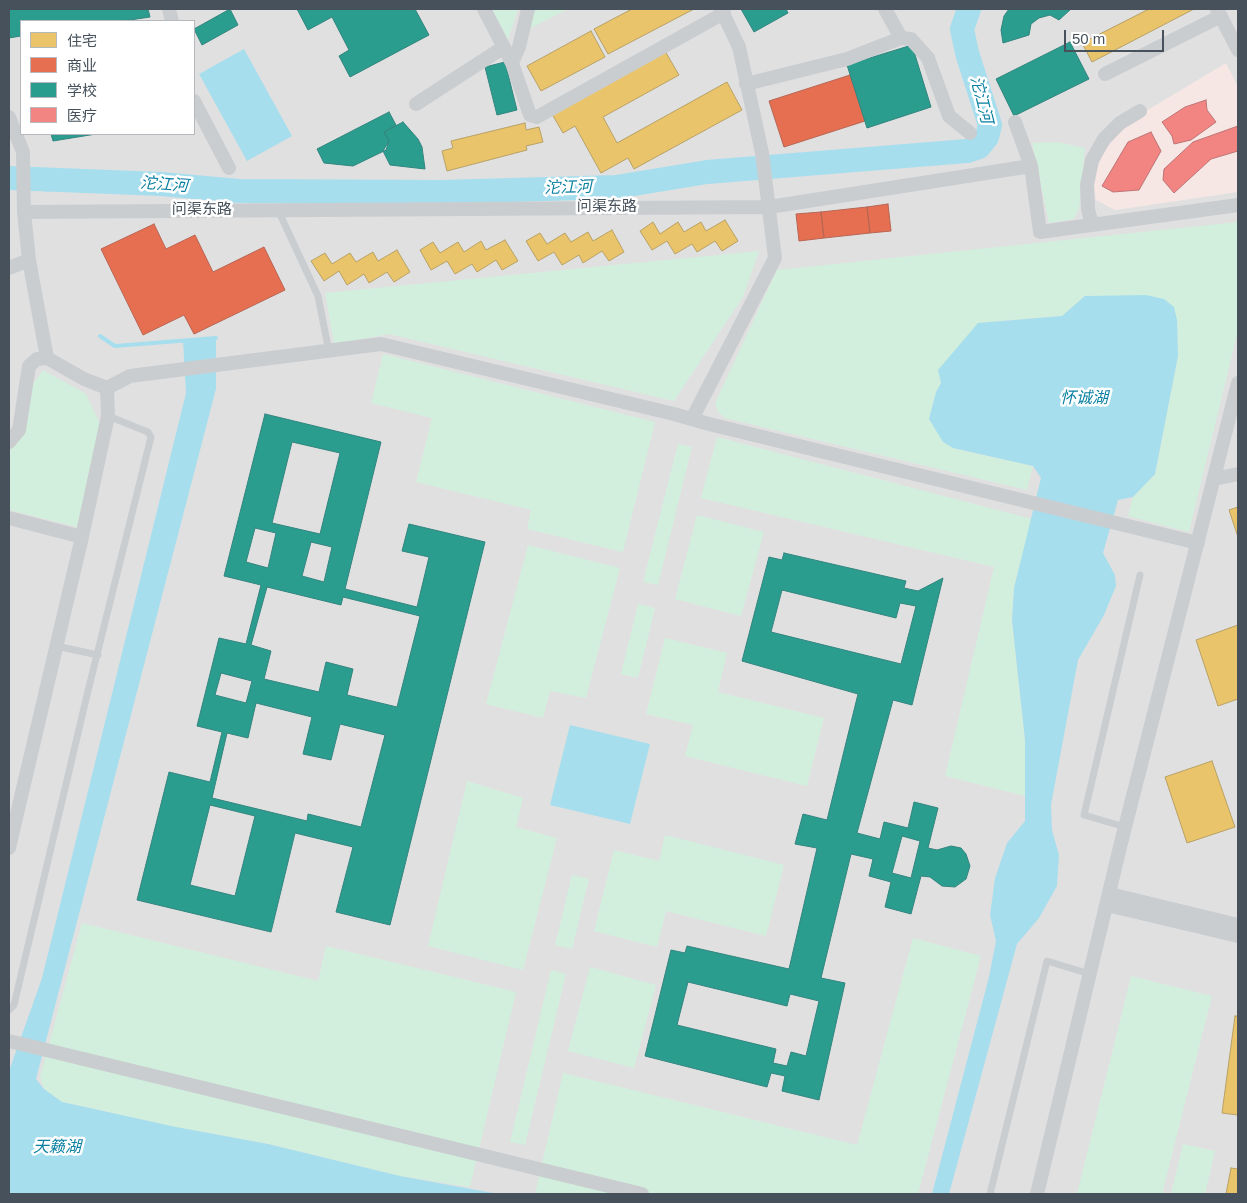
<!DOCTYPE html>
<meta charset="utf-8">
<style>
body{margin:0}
#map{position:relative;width:1247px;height:1203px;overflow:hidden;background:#efefef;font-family:Arial,"Noto Sans SC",sans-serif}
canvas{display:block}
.frame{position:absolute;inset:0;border:10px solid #46515b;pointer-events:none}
.legend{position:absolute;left:20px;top:20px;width:175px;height:115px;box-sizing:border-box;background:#fff;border:1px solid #b5b9bd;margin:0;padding:6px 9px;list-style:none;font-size:15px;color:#46515b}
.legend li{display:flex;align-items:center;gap:10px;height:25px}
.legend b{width:25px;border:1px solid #b5b9bd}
.scale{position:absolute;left:1064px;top:30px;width:100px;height:22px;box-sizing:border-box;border:2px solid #46515b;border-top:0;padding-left:6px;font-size:15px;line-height:18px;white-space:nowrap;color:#46515b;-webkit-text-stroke:4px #fff;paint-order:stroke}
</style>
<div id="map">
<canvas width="1247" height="1203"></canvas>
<div class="frame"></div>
<ul class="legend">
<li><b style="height:14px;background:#e9c46a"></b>住宅</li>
<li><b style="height:14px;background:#e76f51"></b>商业</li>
<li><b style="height:14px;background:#2a9d8f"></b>学校</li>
<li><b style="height:14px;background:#f28482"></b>医疗</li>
</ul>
<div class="scale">50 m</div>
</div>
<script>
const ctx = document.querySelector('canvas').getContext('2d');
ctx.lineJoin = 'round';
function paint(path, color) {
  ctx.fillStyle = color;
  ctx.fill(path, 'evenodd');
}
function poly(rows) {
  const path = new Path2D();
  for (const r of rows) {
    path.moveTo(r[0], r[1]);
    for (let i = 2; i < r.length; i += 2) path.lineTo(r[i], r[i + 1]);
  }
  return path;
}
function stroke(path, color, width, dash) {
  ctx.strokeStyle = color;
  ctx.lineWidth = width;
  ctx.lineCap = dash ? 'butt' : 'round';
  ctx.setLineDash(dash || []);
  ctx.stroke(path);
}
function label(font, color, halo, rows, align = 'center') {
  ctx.font = font + ' Arial,"Noto Sans SC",sans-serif';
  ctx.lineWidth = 5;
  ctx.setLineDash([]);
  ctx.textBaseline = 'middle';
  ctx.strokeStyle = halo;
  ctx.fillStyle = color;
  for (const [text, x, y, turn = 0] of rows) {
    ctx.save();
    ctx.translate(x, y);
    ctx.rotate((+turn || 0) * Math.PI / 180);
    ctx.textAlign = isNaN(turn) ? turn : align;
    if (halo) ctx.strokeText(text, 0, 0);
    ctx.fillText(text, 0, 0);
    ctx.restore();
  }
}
paint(poly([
 [9,9,1238,9,1238,1194,9,1194],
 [21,21,194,21,194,134,21,134]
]), '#e1e0e1');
paint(poly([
 [1226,63,1238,87,1238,192,1115,210,1096,200,1094,186,1097,169,1104,151,1120,132,1141,114]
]), '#f6e7e5');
paint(poly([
 [492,9,518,9,508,40],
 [533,9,568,9,527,30],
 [1057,142,1085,148,1079,209,1074,219,1049,223,1032,143],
 [1238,222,1238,330,1189,532,1128,516,1133,497,1155,474,1178,356,1177,320,1085,296,1062,316,978,323,936,392,953,448,1033,466,1027,490,725,418,718,412,715,403,777,270],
 [759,251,743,297,674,401,389,334,334,344,325,293],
 [383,354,655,422,623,552,527,529,531,510,416,482,432,418,371,403],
 [43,370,86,394,101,426,77,527,9,510,9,451,23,434,33,384],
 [717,437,1032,519,1014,588,1012,620,1025,740,1025,796,945,776,994,567,701,498],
 [678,444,692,447,658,585,643,582],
 [697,515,764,532,741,616,675,599],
 [528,545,620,568,586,698,550,691,543,718,486,704],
 [638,604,655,608,638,678,621,674],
 [665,638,727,653,718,692,824,718,807,786,685,756,693,725,646,714],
 [467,781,523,798,516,827,557,838,523,970,428,946],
 [665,835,784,865,766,936,666,911,657,947,594,931,614,850,659,861],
 [572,875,589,879,572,949,555,945],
 [82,923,318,981,326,946,516,992,470,1187,400,1176,268,1144,176,1127,62,1102,44,1089,40,1077],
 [913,938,981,956,918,1194,535,1194,563,1073,857,1145],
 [590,967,656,985,634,1068,568,1051],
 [551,970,566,974,525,1145,510,1142],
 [1131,976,1212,996,1162,1194,1077,1194],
 [1183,1144,1215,1151,1205,1194,1171,1194]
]), '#d2efde');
paint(poly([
 [244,49,292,136,247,161,199,74],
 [1146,295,1164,299,1174,307,1177,320,1178,356,1155,474,1133,497,1118,500,1103,553,1115,575,1116,586,1104,615,1078,660,1051,805,1052,830,1059,855,1057,886,1039,918,1017,944,949,1194,932,1194,989,977,996,941,990,915,995,878,1007,843,1025,821,1025,740,1012,620,1014,588,1041,478,1033,466,953,448,943,442,929,419,936,392,941,383,938,370,978,323,1062,316,1085,296],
 [216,338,216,389,36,1079,44,1089,62,1102,176,1127,268,1144,400,1176,499,1194,9,1194,9,1071,42,978,186,393,183,341],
 [570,725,650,744,630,824,550,805]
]), '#a7deed');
const homes = poly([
 [632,9,694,9,608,54,594,29,632,9],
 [1149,9,1194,9,1092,62,1082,43,1149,9],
 [591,31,605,57,541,91,527,66,591,31],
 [665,51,679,75,603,117,617,143,727,82,742,110,634,169,628,158,601,173,575,126,563,133,552,114,665,51],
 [525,123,526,130,539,127,543,142,526,146,527,150,447,171,442,151,453,148,451,141,525,123],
 [725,220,738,241,722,251,715,241,697,252,692,244,675,254,667,241,652,250,640,231,653,222,660,234,678,222,684,232,701,222,706,231,725,220],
 [612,230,624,252,609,261,602,251,583,263,579,255,562,265,554,252,538,261,526,241,540,233,547,244,565,233,571,242,588,232,593,241,612,230],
 [505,240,518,261,502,270,496,260,477,272,472,264,455,274,447,261,431,270,420,250,433,242,440,253,458,242,464,252,481,241,486,250,505,240],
 [397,250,410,272,394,282,387,272,369,283,364,274,347,285,339,271,324,281,311,261,325,253,332,264,350,253,356,262,373,252,378,261,397,250],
 [1238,507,1238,537,1229,510,1238,507],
 [1238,625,1238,699,1218,706,1196,640,1238,625],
 [1212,761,1235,827,1187,843,1165,777,1212,761],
 [1235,1016,1238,1016,1238,1115,1222,1113,1235,1016],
 [1231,1168,1238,1169,1238,1194,1226,1194,1231,1168]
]);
paint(homes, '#e9c46a');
stroke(homes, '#b8a266', 1);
const shops = poly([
 [850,75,865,121,784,147,769,101,850,75],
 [888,204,891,231,870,233,867,207,888,204],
 [867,207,870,233,824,238,821,212,867,207],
 [821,212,824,238,799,241,796,214,821,212],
 [154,224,166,249,195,235,213,272,264,247,285,290,194,334,184,315,143,335,101,249,154,224]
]);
paint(shops, '#e76f51');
stroke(shops, '#b76654', 1);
const schools = poly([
 [9,9,148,9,150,17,123,21,21,21,21,36,9,38,9,9],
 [230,9,238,25,202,45,194,29,230,9],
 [297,9,415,9,429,35,350,77,339,56,349,50,332,17,308,30,297,9],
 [741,9,786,9,788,13,754,32,741,9],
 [1009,9,1071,9,1059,20,1050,15,1039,18,1031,24,1029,35,1003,43,1001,30,1004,16,1009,9],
 [1070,42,1089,79,1014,116,996,79,1070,42],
 [912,45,931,107,867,128,847,65,912,45],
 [505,62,517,110,497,115,485,67,505,62],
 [389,112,396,125,384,132,389,141,386,150,353,166,324,163,317,149,389,112],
 [403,122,418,139,422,147,425,169,390,165,383,151,389,141,384,132,403,122],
 [51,134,96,134,53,141,51,134],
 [265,414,381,442,345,589,417,607,429,557,402,551,409,524,485,542,390,925,336,912,353,847,295,833,271,932,137,900,169,772,210,782,222,732,197,726,219,638,246,644,261,585,224,576,265,414],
 [292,442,340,453,320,534,272,523,292,442],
 [255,528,276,533,268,568,246,562,255,528],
 [311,542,332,547,324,582,302,576,311,542],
 [267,587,341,605,343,597,420,616,397,707,347,695,353,669,326,662,319,692,264,679,271,651,251,645,267,587],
 [221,673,252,681,246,703,215,695,221,673],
 [256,703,312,717,303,754,331,760,340,724,385,735,361,827,308,814,307,821,212,798,227,733,248,738,256,703],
 [210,805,255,816,235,896,190,885,210,805],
 [784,553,906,581,904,588,918,591,943,578,912,705,893,700,857,833,880,839,884,822,908,828,914,802,938,808,928,848,937,850,951,846,961,848,966,854,970,866,966,879,955,887,942,886,930,877,921,876,911,914,885,907,891,882,869,876,873,859,851,854,821,978,845,983,819,1100,782,1091,785,1076,771,1073,767,1087,645,1056,671,950,685,953,687,946,789,969,817,848,795,844,803,814,827,820,858,694,742,661,769,557,782,560,784,553],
 [782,590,896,618,900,603,916,606,901,664,771,632,782,590],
 [902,836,920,841,911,878,892,873,902,836],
 [688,982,787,1006,790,994,819,1001,806,1056,791,1052,787,1066,773,1063,776,1049,677,1025,688,982]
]);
paint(schools, '#2a9d8f');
stroke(schools, '#32867f', 1);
const health = poly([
 [1206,100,1207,110,1216,122,1191,140,1174,144,1172,136,1162,122,1185,107,1206,100],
 [1238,126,1238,151,1211,159,1174,193,1163,180,1164,169,1193,142,1238,126],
 [1151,132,1161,151,1139,190,1113,192,1102,186,1128,142,1151,132]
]);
paint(health, '#f28482');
stroke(health, '#be7576', 1);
stroke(poly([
 [37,179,47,190],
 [100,336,115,346,216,338]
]), '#a7deed', 4);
stroke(poly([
 [9,178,161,184,239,191,442,192,616,187,707,172,967,151,979,147,987,137,990,125,967,53,962,29,969,9]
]), '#a7deed', 24);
stroke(poly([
 [278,210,318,296,328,347],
 [56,646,98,655],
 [1125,827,1084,815,1140,575],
 [9,1010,14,1005,87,695,151,437,148,432,108,416],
 [990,1194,1047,961,1090,974]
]), '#cacdd0', 7);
stroke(poly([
 [169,9,172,21],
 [484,9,512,63,530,115,537,117,724,13],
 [885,9,901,38,911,39,928,58,949,116,970,133],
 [1217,9,1238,50],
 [512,63,519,47,528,9],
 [1105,74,1221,16],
 [746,84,847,59,901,38],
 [194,101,229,168],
 [416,104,504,47],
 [9,117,23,152,24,212,29,260,47,358,84,379,107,388],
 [1015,122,1031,166],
 [24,212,769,207,1031,166,1040,232,1238,205],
 [1092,225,1088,209,1087,185,1092,160,1104,139,1120,123,1140,111],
 [9,268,29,260],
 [692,419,775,258,762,153,739,47,721,9],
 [9,442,19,430,29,366,37,359,47,358],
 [1214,479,1238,474],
 [9,518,82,537],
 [9,848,82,537,108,416,107,388,130,376,381,344,674,414,709,424,1198,543],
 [1110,894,1238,925],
 [1107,905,1238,936],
 [9,1041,642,1194],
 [1037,1194,1120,847,1238,383]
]), '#cacdd0', 14);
label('15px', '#46515b', '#fff', [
 ["问渠东路",607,207],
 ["问渠东路",202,210]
]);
label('italic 16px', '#0b80a1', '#fff', [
 ["沱江河",981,100,76],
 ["沱江河",164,185,4],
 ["沱江河",568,188,-2],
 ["怀诚湖",1084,399],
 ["天籁湖",57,1148]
]);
</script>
